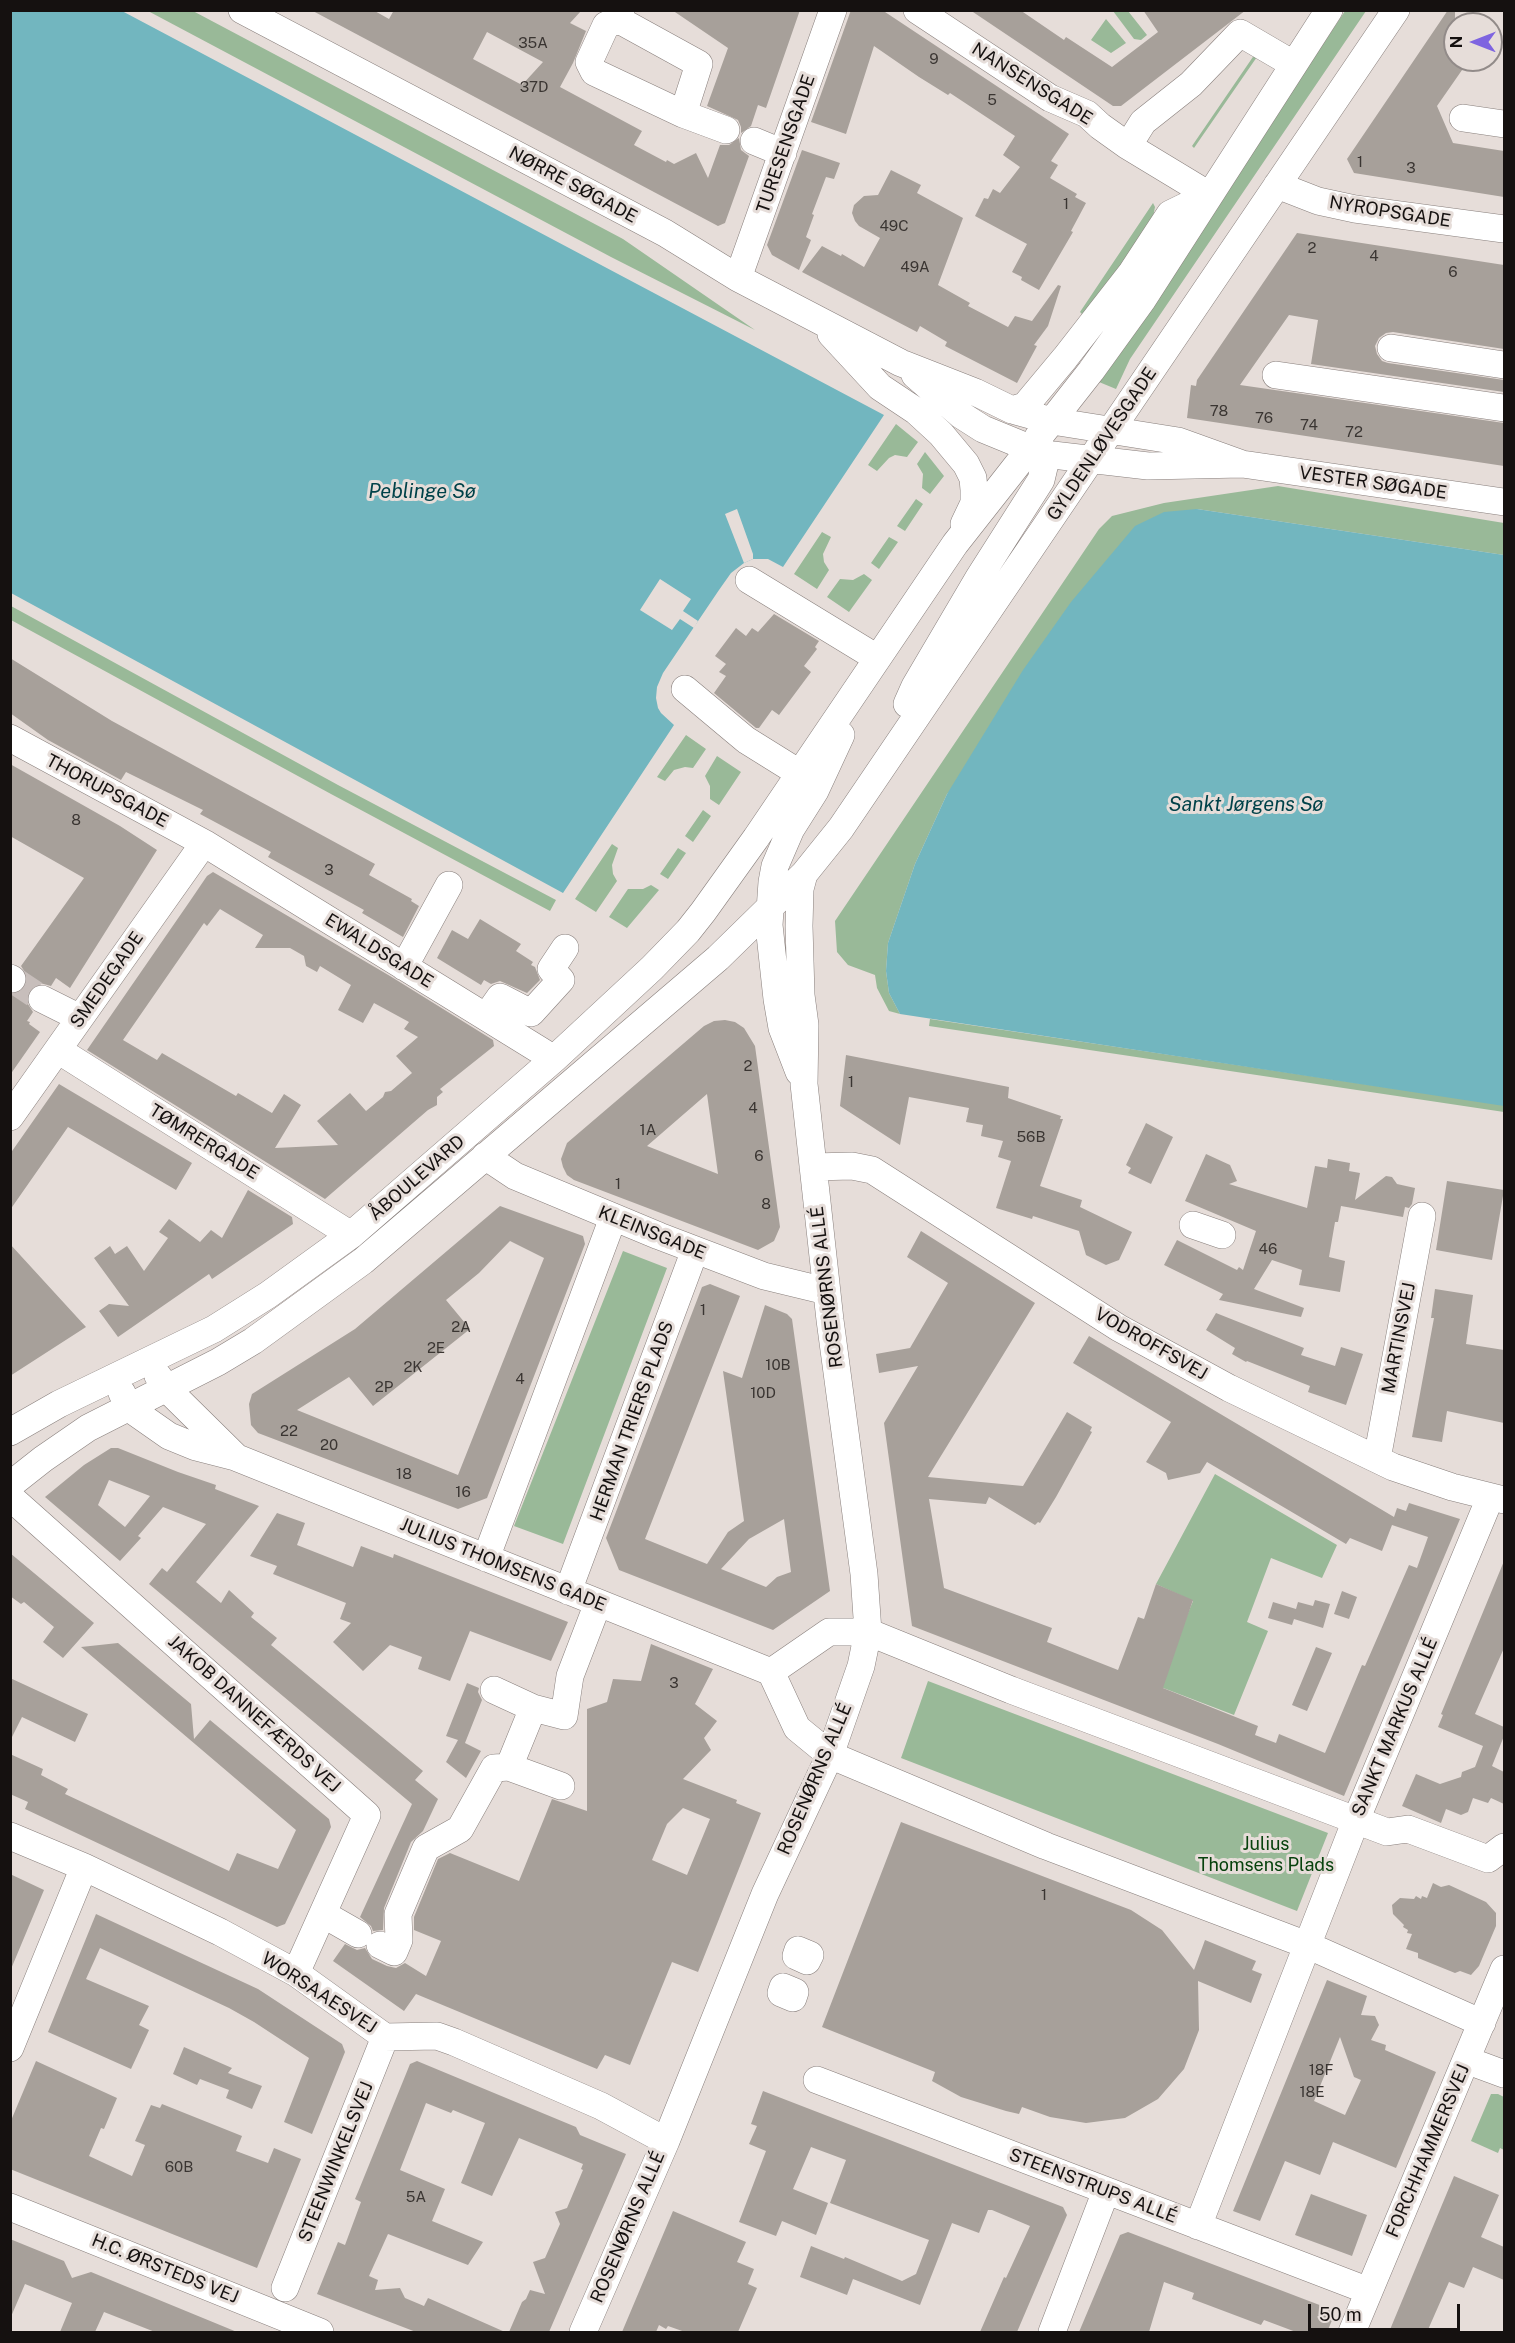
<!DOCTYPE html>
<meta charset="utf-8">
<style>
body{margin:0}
#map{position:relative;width:1515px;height:2343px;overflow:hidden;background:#e6ddd9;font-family:"Public Sans",sans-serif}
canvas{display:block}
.frame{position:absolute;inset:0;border:12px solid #151110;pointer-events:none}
.north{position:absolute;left:1443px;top:12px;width:60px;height:60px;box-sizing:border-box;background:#e6ddd9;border:2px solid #928b89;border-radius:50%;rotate:270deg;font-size:16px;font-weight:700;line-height:24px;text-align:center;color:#151110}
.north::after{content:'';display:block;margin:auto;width:21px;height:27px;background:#7e64e0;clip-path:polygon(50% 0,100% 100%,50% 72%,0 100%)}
.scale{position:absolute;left:1308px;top:2304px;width:152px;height:27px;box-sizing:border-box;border:3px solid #151110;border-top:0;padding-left:8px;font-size:18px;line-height:21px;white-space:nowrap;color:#151110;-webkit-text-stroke:4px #e6ddd9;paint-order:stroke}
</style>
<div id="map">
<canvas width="1515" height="2343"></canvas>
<div class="frame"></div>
<div class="north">N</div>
<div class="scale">50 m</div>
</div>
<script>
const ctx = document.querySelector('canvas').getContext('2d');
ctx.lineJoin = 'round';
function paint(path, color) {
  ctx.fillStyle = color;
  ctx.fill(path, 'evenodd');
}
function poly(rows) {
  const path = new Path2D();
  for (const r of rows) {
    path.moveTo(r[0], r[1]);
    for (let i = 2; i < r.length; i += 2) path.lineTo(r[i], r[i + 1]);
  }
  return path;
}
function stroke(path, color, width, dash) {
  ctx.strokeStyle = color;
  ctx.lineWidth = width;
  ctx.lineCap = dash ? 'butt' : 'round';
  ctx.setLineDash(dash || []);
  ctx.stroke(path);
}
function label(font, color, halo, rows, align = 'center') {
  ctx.font = font + ' "Public Sans",sans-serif';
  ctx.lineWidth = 6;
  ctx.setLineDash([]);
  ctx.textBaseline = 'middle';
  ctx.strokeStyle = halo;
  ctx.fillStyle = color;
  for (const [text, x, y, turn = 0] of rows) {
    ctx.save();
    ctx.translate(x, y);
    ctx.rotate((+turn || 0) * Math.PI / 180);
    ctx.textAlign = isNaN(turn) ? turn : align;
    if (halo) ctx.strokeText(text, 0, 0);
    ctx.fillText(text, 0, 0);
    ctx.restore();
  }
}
paint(poly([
 [148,11,193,11,623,239,755,330,611,257],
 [1113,11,1128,11,1147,35,1141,40,1134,39],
 [1345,11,1366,11,1130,359,1116,389,1099,382],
 [1106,19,1126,43,1111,53,1091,40],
 [1257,51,1259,54,1194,148,1192,146],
 [1153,203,1155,207,1152,222,1085,317,1080,312],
 [896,424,918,442,907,457,895,455,889,458,877,471,868,465],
 [925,452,944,476,930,494,922,488,923,474,917,464],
 [1278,486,1504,523,1504,555,1197,509,947,794,915,864,888,943,886,971,889,993,900,1014,889,1011,877,988,875,975,848,965,837,952,835,921,1099,529,1112,516,1164,503],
 [916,499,923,504,905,531,897,526],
 [822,532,831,537,823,554,824,562,829,570,817,589,794,574],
 [889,537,898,542,879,569,871,563],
 [864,574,872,580,849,612,827,597,840,579,853,580],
 [11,606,338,785,556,900,550,911,331,794,11,620],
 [686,735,706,749,693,768,685,767,674,770,665,781,657,777],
 [717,756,741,772,719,805,710,799,710,786,705,776],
 [703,810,711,816,693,842,685,836],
 [612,844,618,848,612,865,613,874,617,881,596,912,575,899],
 [678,848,686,853,668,879,660,874],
 [651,885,659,890,627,928,609,917,628,889,643,889],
 [930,1019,1504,1105,1504,1112,929,1026],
 [623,1251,667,1268,563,1544,514,1526],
 [1215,1474,1337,1545,1322,1578,1271,1558,1247,1622,1268,1631,1234,1715,1158,1686,1193,1601,1156,1584],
 [928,1681,1328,1833,1297,1911,901,1758],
 [1491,2094,1498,2094,1504,2097,1504,2150,1500,2148,1498,2153,1471,2141]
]), '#99b998');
paint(poly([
 [10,11,122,11,884,415,783,567,768,559,753,559,744,563,731,573,719,590,663,673,657,687,656,698,658,708,661,713,674,725,563,893,11,593],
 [1197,509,1504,555,1504,1106,900,1014,889,993,886,971,888,943,915,864,947,794,1023,670,1071,602,1135,526,1164,512]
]), '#72b6bf');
paint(poly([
 [737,509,753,554,753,559,744,563,725,514],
 [660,579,691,599,683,611,698,621,694,628,680,619,672,630,640,610]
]), '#e6ddd9');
paint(poly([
 [311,10,373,10,389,19,394,10,581,11,570,23,586,31,573,63,560,87,642,131,634,145,666,162,667,160,674,164,696,153,708,178,720,145,729,145,739,138,741,150,749,156,725,223,718,226],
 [487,32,543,62,522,85,473,59],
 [672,10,800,10,766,108,758,105,751,126,741,133,741,127,738,120,707,106,728,48],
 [851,10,882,10,1069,134,1051,161,1058,165,1050,178,1077,194,1075,197,1086,203,1071,231,1073,232,1039,290,1021,280,1022,277,1012,272,1027,244,975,216,984,198,988,199,993,189,1000,193,1020,167,1003,155,1015,136,950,93,948,95,919,77,874,46,846,134,811,122],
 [970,10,1020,10,1064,40,1066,37,1112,67,1158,32,1143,10,1246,10,1121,106,1113,106],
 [1448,10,1455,10,1455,60,1469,60,1437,106,1453,143,1504,151,1504,197,1354,173,1347,159],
 [802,150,840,163,834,179,826,177,812,214,814,215,806,237,811,240,799,270,772,255,767,245],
 [891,170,921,185,917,193,963,218,938,285,970,303,968,306,1008,327,1015,316,1032,321,1058,285,1061,286,1048,326,1034,345,1037,346,1017,383,945,346,947,342,920,326,917,332,802,272,822,246,841,256,842,254,864,267,880,238,859,226,855,221,852,213,854,205,864,196,878,195],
 [1297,233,1504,265,1504,349,1393,332,1386,333,1379,338,1375,346,1377,354,1382,361,1388,363,1504,380,1504,392,1311,364,1318,320,1289,315,1240,385,1504,423,1504,466,1187,418,1191,385,1196,386,1197,380],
 [774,614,819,641,815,647,817,649,804,666,811,672,779,715,772,710,759,728,756,728,714,693,726,676,719,672,726,664,715,656,736,628,746,636,752,628,758,632],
 [10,658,112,721,375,864,369,875,412,899,411,901,419,906,403,937,362,913,364,910,268,857,271,852,200,814,203,810,126,772,121,780,48,740,10,713],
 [10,764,120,826,157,850,70,988,56,978,51,986,40,983,33,986,28,991,26,1001,33,1012,27,1021,30,1022,29,1024,40,1032,10,1075,10,994,20,992,26,987,28,977,21,966,84,878,10,836],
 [213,872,390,976,493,1040,494,1046,440,1089,443,1092,437,1097,437,1105,428,1110,325,1199,87,1050,190,901,207,876],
 [220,909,263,935,255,948,290,948,304,956,306,966,317,972,320,966,351,985,338,1010,363,1023,374,1003,409,1022,404,1029,418,1037,396,1056,412,1073,391,1091,385,1092,383,1097,366,1111,350,1093,317,1121,338,1145,275,1148,301,1105,284,1094,272,1113,238,1093,236,1096,162,1053,157,1060,123,1040,204,923,207,926],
 [480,919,521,944,516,951,533,962,531,965,535,967,540,980,527,993,500,981,491,984,484,980,481,985,437,958,452,930,468,939],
 [725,1020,735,1022,744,1028,755,1046,780,1227,774,1241,758,1250,574,1180,567,1175,563,1167,561,1159,567,1143,704,1026,714,1021],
 [707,1094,718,1174,647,1146],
 [846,1055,1009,1087,1008,1098,1061,1116,1060,1119,1063,1119,1040,1186,1082,1200,1080,1207,1132,1232,1119,1260,1106,1265,1086,1255,1079,1231,1033,1216,1032,1219,996,1208,1011,1161,998,1157,1003,1141,981,1136,983,1125,966,1122,969,1108,909,1097,900,1145,840,1106],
 [59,1084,192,1163,176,1190,68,1127,10,1210,10,1154],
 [1146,1123,1173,1137,1151,1184,1128,1173,1131,1168,1126,1165],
 [1206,1154,1230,1165,1237,1181,1229,1184,1307,1208,1315,1166,1327,1168,1328,1159,1350,1163,1349,1171,1360,1173,1355,1200,1386,1176,1392,1177,1397,1184,1415,1188,1412,1204,1409,1208,1405,1207,1403,1217,1341,1206,1338,1222,1335,1222,1329,1257,1345,1261,1340,1292,1299,1285,1302,1270,1272,1260,1254,1289,1304,1308,1301,1317,1219,1300,1223,1294,1164,1265,1177,1240,1237,1270,1239,1267,1243,1270,1256,1231,1185,1201],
 [1447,1181,1504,1190,1492,1260,1436,1250],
 [248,1190,292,1217,293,1224,212,1279,209,1274,118,1337,99,1311,109,1304,129,1306,94,1258,110,1246,115,1254,127,1246,144,1271,168,1238,159,1232,169,1219,200,1242,211,1230,222,1238],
 [500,1206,583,1236,585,1244,487,1498,458,1509,258,1433,251,1425,249,1404,252,1394,355,1329],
 [510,1241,544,1258,458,1475,297,1410,349,1377,373,1406,426,1364,470,1329,446,1300,479,1273],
 [921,1231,1035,1303,928,1477,1023,1486,1067,1412,1092,1427,1090,1431,1092,1432,1056,1497,1040,1523,1038,1522,1035,1525,989,1497,986,1504,929,1499,944,1588,1052,1628,1047,1642,1118,1670,1138,1617,1144,1619,1156,1584,1193,1600,1163,1688,1258,1726,1255,1735,1276,1743,1279,1734,1325,1753,1362,1665,1365,1666,1409,1565,1417,1568,1428,1537,1392,1525,1382,1551,1350,1538,1346,1544,1207,1462,1200,1473,1168,1480,1166,1473,1146,1462,1171,1422,1073,1363,1089,1336,1394,1517,1397,1508,1406,1511,1409,1503,1460,1519,1344,1796,1218,1744,912,1626,884,1423,918,1366,879,1373,876,1354,910,1348,948,1283,907,1257],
 [10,1244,86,1327,10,1376],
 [710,1284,740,1296,645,1539,707,1564,728,1532,744,1521,723,1371,742,1378,765,1305,787,1314,792,1319,830,1591,773,1630,619,1570,606,1538,702,1287],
 [784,1519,791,1572,777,1577,766,1587,721,1569,749,1539],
 [1435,1289,1473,1295,1466,1344,1504,1350,1504,1423,1447,1411,1442,1442,1412,1437,1434,1318,1431,1318],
 [1216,1313,1304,1348,1301,1355,1335,1366,1341,1347,1363,1354,1346,1405,1308,1392,1310,1386,1247,1361,1246,1362,1232,1354,1235,1348,1206,1330],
 [111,1448,118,1448,178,1472,216,1485,215,1489,259,1506,196,1582,221,1603,229,1590,254,1613,251,1617,277,1638,271,1645,423,1771,415,1780,438,1799,423,1831,411,1842,384,1908,383,1930,373,1931,371,1926,360,1917,412,1804,149,1584,162,1568,167,1572,206,1524,163,1507,138,1536,141,1538,120,1561,45,1497,84,1465],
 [109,1480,150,1496,125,1527,98,1505],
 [277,1513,305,1523,297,1545,353,1567,361,1546,393,1558,394,1554,568,1622,551,1661,470,1631,450,1681,418,1669,422,1657,390,1645,363,1671,333,1642,351,1623,340,1619,346,1603,273,1574,277,1566,250,1556],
 [10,1553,94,1623,63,1658,43,1642,54,1627,24,1602,21,1604,10,1596],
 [1504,1561,1504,1648,1475,1714,1504,1727,1504,1736,1492,1766,1504,1772,1504,1804,1491,1798,1488,1803,1473,1798,1468,1812,1461,1815,1446,1809,1441,1823,1402,1806,1416,1774,1440,1784,1461,1777,1462,1772,1475,1767,1483,1746,1438,1727,1443,1715,1441,1714],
 [1342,1591,1357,1597,1349,1619,1334,1614],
 [1315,1600,1330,1604,1323,1628,1294,1619,1292,1625,1268,1618,1273,1602,1296,1609,1298,1602,1313,1606],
 [118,1643,191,1704,194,1739,210,1720,329,1819,331,1827,285,1924,277,1927,25,1809,28,1802,10,1794,10,1754,43,1769,41,1775,68,1789,65,1794,229,1871,237,1853,278,1869,296,1830,81,1647],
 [651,1644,713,1669,695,1704,717,1721,704,1738,711,1750,683,1779,737,1800,736,1803,761,1813,698,1972,672,1962,630,2065,605,2055,597,2069,416,1994,404,2011,333,1961,345,1944,357,1950,365,1948,372,1959,387,1966,396,1968,405,1963,426,1976,441,1941,414,1930,414,1917,438,1859,450,1853,519,1881,552,1799,587,1811,587,1709,607,1702,613,1679,641,1681],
 [683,1808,710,1819,687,1875,652,1860,667,1824],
 [1316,1647,1332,1653,1307,1711,1292,1705],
 [10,1678,88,1714,75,1742,22,1717,10,1741],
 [467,1683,479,1688,478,1692,482,1700,465,1743,481,1751,466,1778,446,1762,458,1740,446,1736],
 [901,1822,1131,1910,1162,1930,1194,1970,1205,1940,1256,1961,1252,1970,1262,1974,1251,2003,1198,1981,1199,2030,1184,2069,1158,2099,1125,2118,1086,2123,1050,2117,1022,2107,1019,2114,1006,2111,961,2097,932,2081,935,2072,822,2027],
 [10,1874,44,1890,11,1969,10,1969],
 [1433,1883,1441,1887,1449,1885,1486,1902,1496,1913,1496,1926,1479,1966,1471,1975,1460,1971,1455,1973,1418,1958,1418,1953,1406,1949,1412,1934,1407,1933,1408,1930,1403,1927,1404,1925,1393,1914,1392,1905,1400,1898,1414,1899,1416,1896,1421,1899,1422,1896,1427,1898],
 [96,1914,258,1989,342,2044,345,2052,312,2134,284,2122,309,2058,254,2022,229,2008,100,1948,86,1979,149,2006,139,2025,149,2030,131,2069,48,2032],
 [1327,1980,1367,1996,1361,2015,1375,2016,1379,2025,1371,2040,1386,2045,1385,2050,1436,2072,1396,2168,1333,2142,1320,2175,1285,2161,1260,2221,1233,2211],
 [1340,2037,1354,2077,1361,2080,1345,2115,1314,2101],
 [184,2047,232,2068,228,2073,262,2086,252,2109,226,2098,229,2090,200,2079,197,2085,173,2074],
 [36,2061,117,2098,104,2129,101,2128,89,2156,132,2176,145,2145,135,2141,151,2105,160,2108,162,2104,242,2136,236,2151,268,2163,274,2148,301,2159,257,2268,10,2169,10,2123],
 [417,2061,576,2127,580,2135,626,2154,549,2332,509,2332,522,2302,526,2299,530,2290,545,2294,533,2262,545,2258,560,2224,555,2212,567,2208,583,2170,581,2169,583,2164,519,2138,492,2196,461,2183,485,2123,453,2110,451,2113,426,2103,400,2170,445,2189,432,2221,483,2242,468,2265,388,2234,369,2276,378,2280,375,2290,400,2288,405,2298,424,2306,428,2298,505,2332,416,2332,317,2294,338,2242,345,2245,361,2202,355,2199,358,2192,410,2064],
 [763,2091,1063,2207,1067,2215,1017,2332,980,2332,1004,2277,1006,2278,1030,2226,992,2210,988,2210,979,2233,952,2223,920,2305,853,2279,847,2295,800,2277,811,2246,844,2259,845,2257,902,2281,916,2274,929,2240,830,2203,846,2160,811,2147,793,2189,828,2203,816,2235,782,2221,776,2236,739,2222,766,2151,749,2144,757,2126,751,2124],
 [1454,2176,1499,2195,1481,2237,1504,2247,1504,2280,1473,2267,1464,2288,1449,2282,1427,2332,1389,2332],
 [1311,2194,1367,2215,1352,2256,1295,2235],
 [673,2211,746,2242,737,2262,754,2269,748,2284,757,2288,738,2332,685,2332,668,2326,666,2329,659,2325,656,2332,622,2332],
 [1128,2232,1330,2309,1333,2318,1327,2332,1296,2332,1264,2320,1261,2325,1192,2299,1194,2293,1164,2282,1149,2332,1079,2332,1120,2235],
 [10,2239,64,2261,72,2278,91,2272,237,2332,155,2332,104,2312,95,2332,60,2332,72,2303,25,2284,10,2319]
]), '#a7a09a');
stroke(poly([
 [12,979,42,999]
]), '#c7bebb', 27, [27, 14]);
const minor = poly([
 [242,10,665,233,738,278,901,363,975,392,1012,410,1052,421,1178,441,1242,464],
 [621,10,619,20,699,64,683,114,726,130],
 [917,10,1050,98,1087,114,1100,126,1128,146,1209,195],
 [619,20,606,25,589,62,594,72,683,114],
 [1463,118,1504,124],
 [754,141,783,153],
 [1128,146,1143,122,1191,84,1240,33,1293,64],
 [1277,185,1318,201,1355,209,1504,229],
 [738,278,833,10],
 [831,334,880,387,916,411,941,434,966,464,973,478,974,490,974,503,964,524],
 [1391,348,1504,365],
 [915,375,961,415,983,429,1044,454,1148,466,1242,464,1504,502],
 [1276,375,1504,408],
 [1012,410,1025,406,1065,358,1132,272,1170,214,1209,195],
 [749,580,877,658],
 [685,689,746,740,799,773],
 [907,704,915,686,978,579,1041,480,1045,463,1038,437],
 [10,738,204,843,554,1059],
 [404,967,449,885],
 [10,978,12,979],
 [42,999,80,1018],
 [486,1017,500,997,531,1013,561,980,551,969,565,948],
 [58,1050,351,1235],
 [799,1072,782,1028,777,999,769,925,772,882,775,866,791,829,815,791,841,735],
 [10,1117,204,843],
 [485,1156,515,1176,659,1236,764,1276,826,1291],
 [813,1167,852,1166,872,1170,1119,1328,1229,1388,1393,1467,1452,1487,1504,1500],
 [1193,1225,1222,1235],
 [158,1376,167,1389,235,1456],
 [122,1393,129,1408,169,1436,196,1447,235,1457,771,1672,797,1728,830,1755,1046,1846,1307,1945,1482,2023],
 [10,1432,59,1404,214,1329,268,1295,351,1235,554,1059,652,968,688,931,703,912,756,838,955,544,1091,371,1143,299,1329,10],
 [1377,1459,1422,1216],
 [10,1485,43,1459,88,1428,218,1362,253,1341,363,1261,718,958,804,874,841,828,1396,10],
 [10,1497,367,1815,296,1973],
 [486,1558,613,1218],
 [568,1591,695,1250],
 [771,1672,829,1632,868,1632,1011,1690,1387,1832,1408,1829,1488,1859,1504,1847],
 [494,1690,533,1708],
 [509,1767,561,1786],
 [10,1836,84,1867,220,1932,296,1973,385,2037,437,2036,454,2042,601,2106,666,2141],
 [323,1914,358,1934],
 [380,1945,394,1952,399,1940,398,1914,426,1848,460,1829,494,1768,509,1767,533,1708,564,1716,570,1676,598,1603],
 [798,1950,810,1955,807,1961,796,1956,798,1950],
 [783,1987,795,1992,793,1998,781,1993,783,1987],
 [10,2048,84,1867],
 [1466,2060,1504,2074],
 [817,2080,1369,2291],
 [10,2207,320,2332],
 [1198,2226,1356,1820,1490,1498],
 [285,2288,385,2037],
 [583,2332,666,2141,765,1894,830,1755,861,1666,868,1632,864,1574,830,1320,804,1084,805,1025,801,995,799,926,800,889,804,874],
 [1052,2332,1106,2191],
 [1352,2332,1504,1969]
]);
stroke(minor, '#887f7c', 28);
stroke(minor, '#fff', 27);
label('15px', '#3a3532', null, [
 ["35A",533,43],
 ["9",934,59],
 ["37D",534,87],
 ["5",992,100],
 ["1",1360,162],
 ["3",1411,168],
 ["1",1066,204],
 ["49C",894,226],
 ["2",1312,248],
 ["4",1374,256],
 ["49A",915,267],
 ["6",1453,272],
 ["78",1219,411],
 ["76",1264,418],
 ["74",1309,425],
 ["72",1354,432],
 ["8",76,820],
 ["3",329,870],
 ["2",748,1066],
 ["1",851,1082],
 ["4",753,1108],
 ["1A",648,1130],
 ["56B",1031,1137],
 ["6",759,1156],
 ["1",618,1184],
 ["8",766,1204],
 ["46",1268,1249],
 ["1",703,1310],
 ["2A",461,1327],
 ["2E",436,1348],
 ["10B",778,1365],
 ["2K",413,1367],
 ["4",520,1379],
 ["2P",384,1387],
 ["10D",763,1393],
 ["22",289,1431],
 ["20",329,1445],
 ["18",404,1474],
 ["16",463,1492],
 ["3",674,1683],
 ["1",1044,1895],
 ["18F",1321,2070],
 ["18E",1312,2092],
 ["60B",179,2167],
 ["5A",416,2197]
]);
label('18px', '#151110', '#e6ddd9', [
 ["NANSENSGADE",1032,84,32],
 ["TURESENSGADE",786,144,-71],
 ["NØRRE SØGADE",573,185,28],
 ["NYROPSGADE",1390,212,9],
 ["GYLDENLØVESGADE",1102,444,-56],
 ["VESTER SØGADE",1373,483,8],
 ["THORUPSGADE",107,791,28],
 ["EWALDSGADE",379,951,32],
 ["SMEDEGADE",107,980,-55],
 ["TØMRERGADE",204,1142,32],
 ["ÅBOULEVARD",417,1178,-41],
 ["KLEINSGADE",652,1233,22],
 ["ROSENØRNS ALLÉ",827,1287,-97],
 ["MARTINSVEJ",1399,1338,-79],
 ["VODROFFSVEJ",1151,1344,30],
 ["HERMAN TRIERS PLADS",632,1421,-70],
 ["JULIUS THOMSENS GADE",503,1565,22],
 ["JAKOB DANNEFÆRDS VEJ",254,1714,42],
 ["SANKT MARKUS ALLÉ",1395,1727,-67],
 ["ROSENØRNS ALLÉ",815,1779,-67],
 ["WORSAAESVEJ",319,1993,33],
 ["FORCHHAMMERSVEJ",1428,2151,-67],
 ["STEENWINKELSVEJ",336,2162,-68],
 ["STEENSTRUPS ALLÉ",1093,2186,21],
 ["ROSENØRNS ALLÉ",628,2227,-67],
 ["H.C. ØRSTEDS VEJ",165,2269,22]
]);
label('18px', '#06410c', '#e6ddd9', [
 ["Julius",1266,1844],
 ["Thomsens Plads",1266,1865]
]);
label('italic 20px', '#004249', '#e6ddd9', [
 ["Peblinge Sø",422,492],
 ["Sankt Jørgens Sø",1246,805]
]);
</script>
